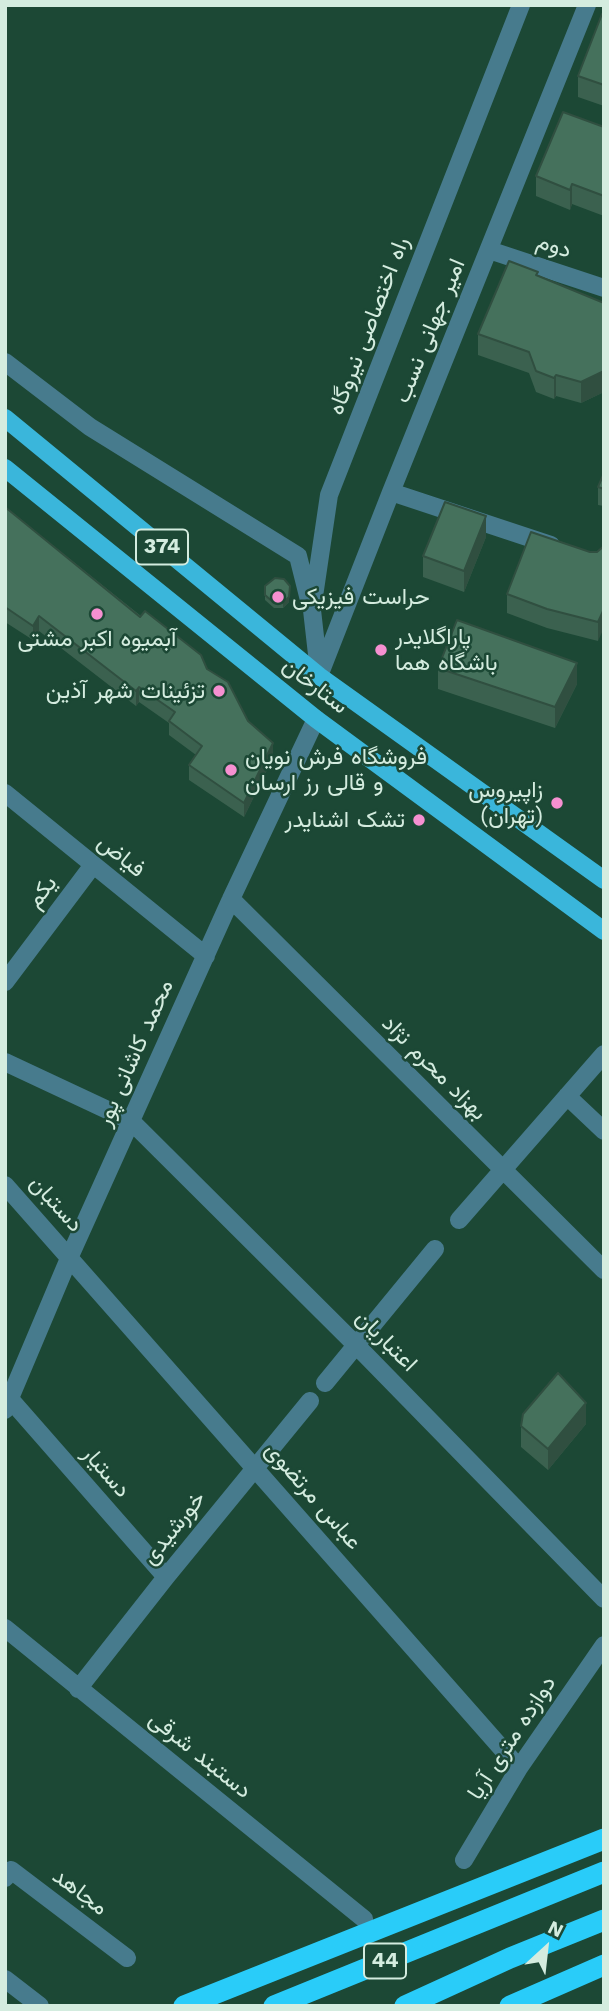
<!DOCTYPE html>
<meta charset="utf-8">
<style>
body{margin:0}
#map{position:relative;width:609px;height:2011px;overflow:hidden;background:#1c4835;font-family:"Work Sans",sans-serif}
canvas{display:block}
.frame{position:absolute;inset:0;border:7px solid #d4ecdf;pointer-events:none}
.north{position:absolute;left:511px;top:1913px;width:70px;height:70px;-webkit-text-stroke:5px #1c4835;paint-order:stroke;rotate:27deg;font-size:19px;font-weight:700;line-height:28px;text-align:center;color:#d4ecdf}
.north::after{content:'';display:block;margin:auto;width:24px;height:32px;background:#d4ecdf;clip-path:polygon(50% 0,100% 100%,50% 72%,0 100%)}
</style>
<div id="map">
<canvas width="609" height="2011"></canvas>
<div class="frame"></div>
<div class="north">N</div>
</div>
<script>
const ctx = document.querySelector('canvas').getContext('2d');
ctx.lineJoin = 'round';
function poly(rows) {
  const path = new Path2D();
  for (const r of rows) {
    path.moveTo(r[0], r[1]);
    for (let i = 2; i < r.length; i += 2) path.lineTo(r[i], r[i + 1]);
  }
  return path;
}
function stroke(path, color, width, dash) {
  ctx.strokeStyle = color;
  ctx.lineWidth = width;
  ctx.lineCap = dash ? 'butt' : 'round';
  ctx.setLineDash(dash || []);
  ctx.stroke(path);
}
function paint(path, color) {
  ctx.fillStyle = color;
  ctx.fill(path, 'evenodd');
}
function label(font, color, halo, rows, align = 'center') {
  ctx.font = font + ' "Work Sans",Vazirmatn,sans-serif';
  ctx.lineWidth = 5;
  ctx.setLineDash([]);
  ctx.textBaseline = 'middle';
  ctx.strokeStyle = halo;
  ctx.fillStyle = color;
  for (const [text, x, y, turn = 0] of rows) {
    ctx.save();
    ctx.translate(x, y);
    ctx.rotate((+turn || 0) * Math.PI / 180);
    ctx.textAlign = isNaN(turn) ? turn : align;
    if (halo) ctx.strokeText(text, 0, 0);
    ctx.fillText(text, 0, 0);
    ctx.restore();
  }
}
stroke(poly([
 [489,250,604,288],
 [5,362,90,427,298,556,309,600],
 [391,492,551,545],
 [319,672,312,610,329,495,521,5],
 [319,676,391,492,587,5],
 [5,793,206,956],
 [231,899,604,1270],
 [5,982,93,865],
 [5,1062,131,1121,356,1345,604,1599],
 [567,1096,604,1131],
 [5,1185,519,1768],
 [459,1220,604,1054],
 [325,1383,435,1249],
 [10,1399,166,1577],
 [5,1410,70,1256,231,899,316,719],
 [5,1628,364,1919],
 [78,1689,166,1577,310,1401],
 [464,1860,519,1768,604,1645],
 [5,1878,11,1870,127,1958],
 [5,1979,40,2006]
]), '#477b8d', 18);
stroke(poly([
 [5,418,319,676,604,880],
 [5,468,316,719,604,931]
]), '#3ab6db', 18);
stroke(poly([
 [184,2006,604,1839],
 [274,2006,604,1872],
 [405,2006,510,1958,604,1920],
 [510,2006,604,1965]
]), '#29ccf9', 21);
paint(poly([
 [604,14,604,106,578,97,578,76],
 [604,127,604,216,572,204,570,210,536,196,536,176],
 [538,275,604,303,604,392,581,403,556,396,554,399,536,392,529,373,478,355,478,334],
 [604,473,604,506,598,505,598,487],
 [5,507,207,669,248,721,273,758,244,817,189,780,189,765,196,755,169,735,169,723,139,702,136,706,39,631,33,640,5,622],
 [486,537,464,592,423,577,423,556],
 [604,546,598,641,547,628,507,613,507,594,590,552,597,552],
 [265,595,289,602,283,608,274,608,265,600],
 [438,668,577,684,555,728,438,689],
 [586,1424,548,1470,521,1447,521,1426]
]), '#3b614f');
paint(poly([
 [572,184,572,204,570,210,570,190],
 [604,371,604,392,581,403,581,382],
 [556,375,556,396,554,399,554,378],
 [486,516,486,537,464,592,464,571],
 [290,586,289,602,283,608,283,603],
 [604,609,604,628,598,641,598,622],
 [39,616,39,631,33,640,33,626],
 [577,663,577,684,555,728,555,707],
 [139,687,139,702,136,706,136,691],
 [273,743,273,758,244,817,244,803],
 [586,1403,586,1424,548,1470,548,1449]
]), '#304f40');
const building = poly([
 [602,14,604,14,604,85,578,76,602,14],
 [563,112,604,127,604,196,572,184,570,190,536,176,563,112],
 [509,261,538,272,536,275,604,303,604,371,581,382,556,375,554,378,536,371,529,352,478,334,509,261],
 [604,473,604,489,598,487,604,473],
 [445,502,486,516,464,571,423,556,445,502],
 [5,507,140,617,145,611,201,655,207,669,228,682,248,721,273,743,244,803,189,765,202,746,169,721,175,712,139,687,136,691,39,616,33,626,5,607,5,507],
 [531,532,590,552,597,552,604,546,604,609,598,622,547,609,507,594,531,532],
 [275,578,284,579,290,586,289,597,283,603,274,603,265,595,265,586,275,578],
 [457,620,577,663,555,707,438,668,457,620],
 [558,1373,586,1403,548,1449,521,1426,523,1414,558,1373]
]);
paint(building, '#45715c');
stroke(building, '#304f40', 2);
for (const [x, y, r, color] of [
 [278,597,7,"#f690d1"],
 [97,614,7,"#f690d1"],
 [381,650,7,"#f690d1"],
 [219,691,7,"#f690d1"],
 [231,770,7,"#f690d1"],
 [557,803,7,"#f690d1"],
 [419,820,7,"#f690d1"]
]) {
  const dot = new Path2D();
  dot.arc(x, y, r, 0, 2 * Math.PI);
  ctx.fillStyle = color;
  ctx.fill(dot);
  stroke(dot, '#1c4835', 2.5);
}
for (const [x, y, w] of [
 [162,547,52],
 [385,1961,42]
]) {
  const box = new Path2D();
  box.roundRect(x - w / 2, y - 17.5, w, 35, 5);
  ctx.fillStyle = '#1c4835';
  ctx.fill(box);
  stroke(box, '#d4ecdf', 2);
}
label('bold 21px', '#d4ecdf', null, [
 ["374",162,547],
 ["44",385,1961]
]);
label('23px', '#d4ecdf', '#1c4835', [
 ["دوم",554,246,18],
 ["راه اختصاصی نیروگاه",369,326,-69],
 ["امیر جهانی نسب",430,331,-68],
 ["ستارخان",315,686,38],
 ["فیاض",121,856,39],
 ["یکم",42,892,-53],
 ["محمد کاشانی پور",135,1053,-66],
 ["بهزاد محرم نژاد",434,1068,45],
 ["دستبان",56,1204,48],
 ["اعتباریان",386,1341,45],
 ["دستیار",106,1472,49],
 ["عباس مرتضوی",313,1496,49],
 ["خورشیدی",174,1528,-51],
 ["دوازده متری آریا",512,1738,-57],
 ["دستبند شرقی",200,1755,39],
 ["مجاهد",80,1892,37]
]);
label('23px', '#d4ecdf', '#1c4835', [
 ["حراست فیزیکی",292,597],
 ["پاراگلایدر",395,637],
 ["باشگاه هما",395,663],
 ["آبمیوه اکبر مشتی",97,639,"center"],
 ["تزئینات شهر آذین",205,691,"right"],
 ["فروشگاه فرش نویان",245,757],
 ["و قالی رز ارسان",245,783],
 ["زاپیروس",543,790,"right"],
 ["(تهران)",543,816,"right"],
 ["تشک اشنایدر",405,820,"right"]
], 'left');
</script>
